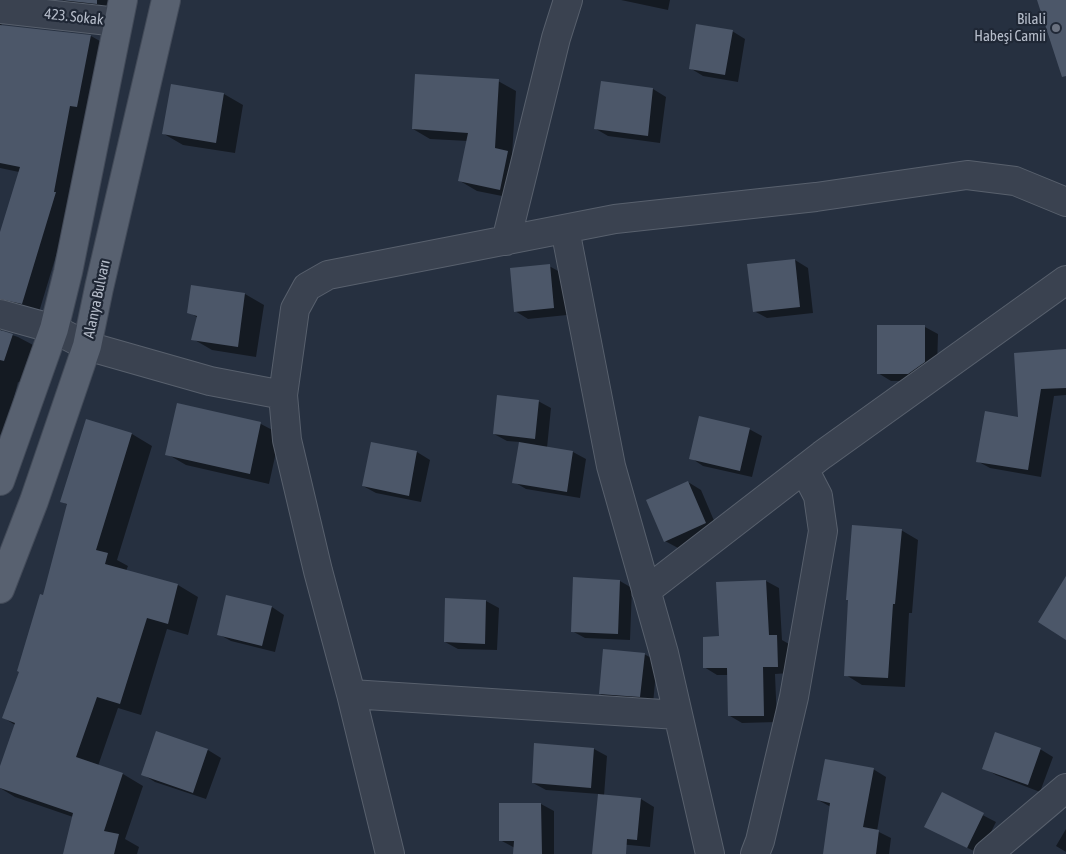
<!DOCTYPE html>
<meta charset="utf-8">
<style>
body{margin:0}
canvas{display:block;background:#263040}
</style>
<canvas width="1066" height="854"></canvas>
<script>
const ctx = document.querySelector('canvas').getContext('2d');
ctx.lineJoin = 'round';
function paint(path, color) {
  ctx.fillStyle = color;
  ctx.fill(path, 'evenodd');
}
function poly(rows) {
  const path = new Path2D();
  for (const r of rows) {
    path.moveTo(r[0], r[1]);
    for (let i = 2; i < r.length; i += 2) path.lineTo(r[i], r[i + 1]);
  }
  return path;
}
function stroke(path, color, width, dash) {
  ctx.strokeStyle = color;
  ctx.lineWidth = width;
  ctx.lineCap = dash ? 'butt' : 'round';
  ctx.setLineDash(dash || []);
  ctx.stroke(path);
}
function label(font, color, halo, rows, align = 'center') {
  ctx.font = font + ' "Asap Condensed",sans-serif';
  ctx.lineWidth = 4.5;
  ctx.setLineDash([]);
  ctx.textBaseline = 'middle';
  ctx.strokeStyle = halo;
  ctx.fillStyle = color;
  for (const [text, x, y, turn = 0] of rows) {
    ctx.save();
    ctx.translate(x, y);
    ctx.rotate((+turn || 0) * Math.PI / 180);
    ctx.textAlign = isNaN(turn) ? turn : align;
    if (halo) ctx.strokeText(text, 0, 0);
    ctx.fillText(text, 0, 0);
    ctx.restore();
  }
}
paint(poly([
 [0,0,0,18,2,26,91,36,107,45,72,203,39,312,1,319,1,329,3,332,18,337,35,346,24,384,18,382,4,437,1,434,0,437,0,237,19,172,0,168],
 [62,0,120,0,117,13,77,9],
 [621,0,670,0,668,10],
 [732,31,745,39,738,82,703,76,690,68],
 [498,81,516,91,512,155,524,162,517,199,477,191,460,181,468,141,430,139,413,129],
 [602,83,653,89,666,97,660,143,608,136,596,129],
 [224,94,243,105,235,153,183,145,164,134],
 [795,260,808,268,813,313,767,318,754,311],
 [549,266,562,273,567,315,528,319,515,311],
 [245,294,264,305,256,357,212,350,193,339,198,318,189,312],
 [925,327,938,334,937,369,921,381,891,381,878,373],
 [1066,350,1066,395,1054,396,1041,477,990,468,977,461,1020,418],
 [538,401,551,408,547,448,573,452,586,459,580,498,526,489,514,482,520,442,507,441,494,434],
 [178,405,261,424,280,434,269,484,186,465,167,454],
 [87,420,132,434,152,446,117,560,128,566,126,571,178,585,198,597,188,635,167,629,141,715,118,708,98,766,123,774,143,786,125,839,139,847,137,854,64,854,73,817,15,797,0,788,0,770,15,725,4,718,20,672,44,597,68,505,62,502],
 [749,429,762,436,752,477,703,466,691,458],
 [372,443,417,452,430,460,421,502,376,493,363,486],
 [688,482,701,490,718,530,678,548,665,541],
 [901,530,918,540,912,613,909,613,905,687,862,685,846,675],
 [620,581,632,588,630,640,585,638,572,631],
 [766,581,779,588,782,640,789,644,790,673,775,674,777,722,742,723,730,716,729,675,717,675,704,667,720,638,718,583],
 [486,601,499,608,497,650,458,649,445,642],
 [272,607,284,615,275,652,231,641,218,634],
 [644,654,657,661,653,704,613,701,600,694],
 [157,733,208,750,221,758,206,799,155,782,142,774],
 [594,749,607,756,604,796,641,799,654,807,650,847,608,843,599,794,546,790,533,783],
 [1040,749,1053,757,1040,792,996,775,984,768],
 [873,769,886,777,877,831,891,838,889,854,824,854,831,807,818,800],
 [942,794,996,822,980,854,939,834],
 [541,804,554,811,554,854,514,854,515,848,500,840],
 [1066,829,1066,852,1056,846]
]), '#0007');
paint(poly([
 [61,0,97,0,97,4],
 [1037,0,1066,0,1066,76,1062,77],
 [696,24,733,30,725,75,689,69],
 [0,25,91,35,77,107,70,106,54,192,56,192,22,304,0,299,0,232,20,167,0,163],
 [415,74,499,79,495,148,508,151,500,190,458,181,468,133,412,129],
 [601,81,653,88,648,136,594,129],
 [171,84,224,93,216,143,162,134],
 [795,259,800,307,753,312,747,264],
 [550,264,554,308,514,312,510,268],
 [191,285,245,293,238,347,191,340,197,316,187,313],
 [877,325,925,325,925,362,908,374,877,374],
 [0,330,13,334,4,361,0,360],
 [1066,349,1066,388,1041,389,1028,470,976,462,985,411,1018,417,1014,353],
 [497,395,539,400,535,439,493,434],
 [177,403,261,422,250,474,165,455],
 [699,416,750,428,740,471,689,459],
 [86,419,132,433,96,550,108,553,105,564,178,584,168,624,147,618,120,704,97,697,76,757,123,773,104,831,119,834,114,854,63,854,73,813,0,788,0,766,15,723,2,718,19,672,17,671,40,594,43,595,67,504,60,502],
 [371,442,417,451,409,496,362,486],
 [519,442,573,451,567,492,512,483],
 [688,481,706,523,664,542,646,500],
 [852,525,902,529,895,604,893,604,888,678,844,676,848,600,846,600],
 [1066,576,1066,640,1038,622],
 [573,577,620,580,618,634,571,632],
 [766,580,769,635,777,635,778,667,763,667,764,716,728,716,727,668,703,668,703,637,719,636,716,582],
 [226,595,272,606,262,646,217,635],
 [445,598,486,600,485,644,444,642],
 [603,649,645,653,640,697,599,694],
 [156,731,208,749,193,793,141,775],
 [995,732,1041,748,1028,785,982,769],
 [534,743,594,748,591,788,532,783],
 [825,759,874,768,863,827,879,830,876,854,823,854,830,803,817,800],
 [942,792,984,813,967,848,924,827],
 [598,794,641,798,637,840,627,839,626,854,592,854],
 [499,803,541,803,542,854,513,854,514,841,499,841]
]), '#4c5769');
const minor = poly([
 [0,9,118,22],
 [565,229,611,466,664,653,710,854],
 [506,241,556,38,568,0],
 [0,314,54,329,87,346,210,381,283,395],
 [646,591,822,455,1066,280],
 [351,694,678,715],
 [390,854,351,694,318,571,287,440,283,395,295,309,307,287,328,275,615,219,816,197,967,175,1015,181,1066,202],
 [755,854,760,841,794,697,823,531,818,496,804,469],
 [988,854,1066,788]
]);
const major = poly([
 [0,481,54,329,68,272,123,0],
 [0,589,34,501,87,346,99,288,166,0]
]);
stroke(minor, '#58606d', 30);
stroke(major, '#434b59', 30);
stroke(minor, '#3a4250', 28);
stroke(major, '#586170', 28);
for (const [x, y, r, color] of [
 [1056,28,5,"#6b7280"]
]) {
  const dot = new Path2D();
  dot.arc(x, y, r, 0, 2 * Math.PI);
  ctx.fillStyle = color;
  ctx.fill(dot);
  stroke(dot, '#1f2735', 2);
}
label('15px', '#b6bdca', '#1f2735', [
 ["423. Sokak",74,17,6],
 ["Alanya Bulvarı",97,299,-78]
]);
label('15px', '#b6bdca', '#1f2735', [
 ["Bilali",1046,19],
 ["Habeşi Camii",1046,36]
], 'right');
</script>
